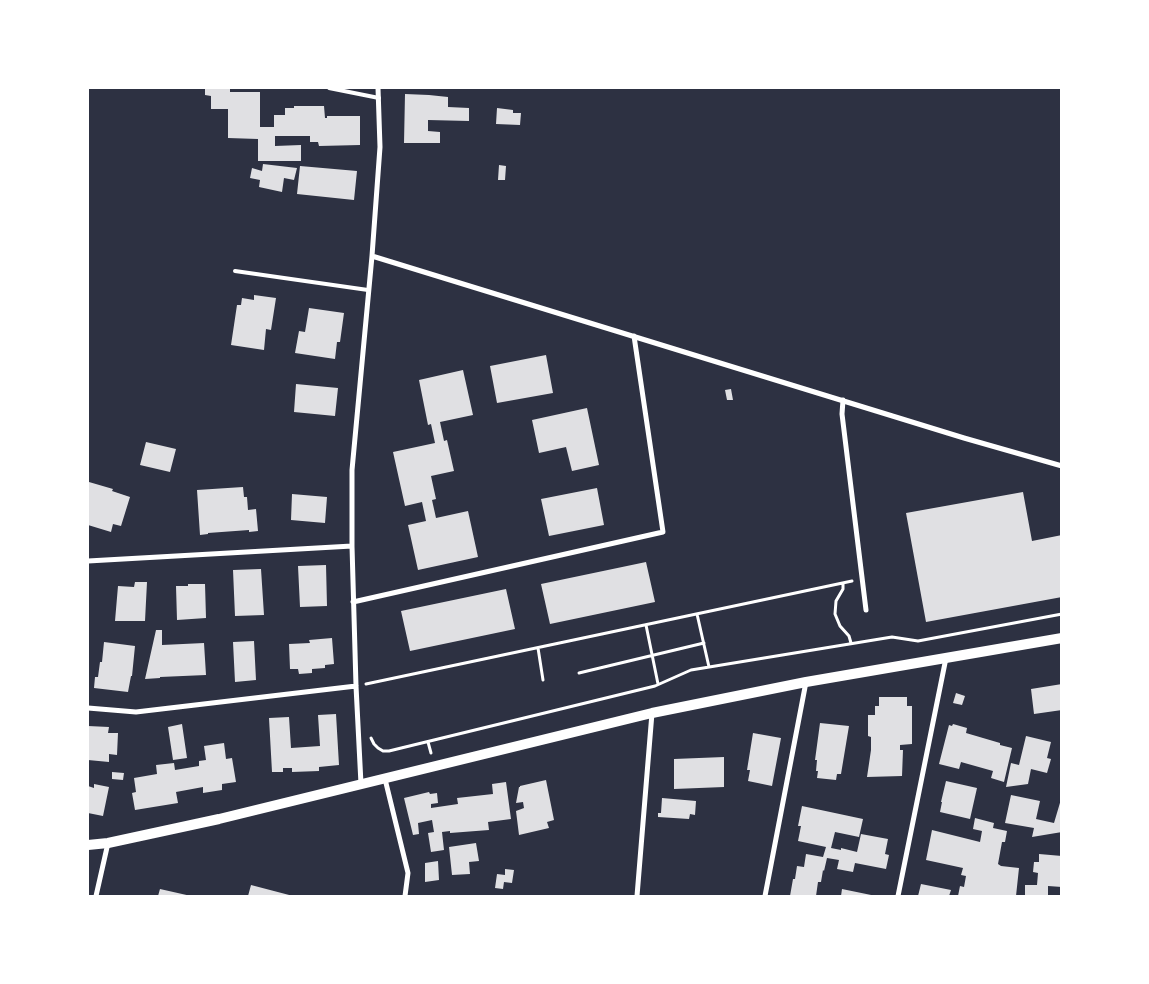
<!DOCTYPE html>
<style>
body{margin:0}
#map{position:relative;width:1149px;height:984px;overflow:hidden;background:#2d3142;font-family:"Alegreya Sans",sans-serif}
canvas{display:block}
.frame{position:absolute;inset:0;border:89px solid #fff;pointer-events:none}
</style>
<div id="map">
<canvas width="1149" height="984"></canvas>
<div class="frame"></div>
</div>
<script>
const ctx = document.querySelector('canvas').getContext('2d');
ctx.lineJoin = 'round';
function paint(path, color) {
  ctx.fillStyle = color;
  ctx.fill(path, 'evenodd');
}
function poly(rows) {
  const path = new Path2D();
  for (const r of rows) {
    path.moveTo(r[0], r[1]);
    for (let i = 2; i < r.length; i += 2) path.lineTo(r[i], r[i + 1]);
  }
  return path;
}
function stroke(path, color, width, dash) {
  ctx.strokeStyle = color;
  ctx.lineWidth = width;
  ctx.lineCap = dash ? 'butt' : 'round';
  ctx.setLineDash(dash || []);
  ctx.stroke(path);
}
paint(poly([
 [205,88,230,88,230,92,260,92,260,127,274,127,274,115,285,115,285,108,294,108,294,106,324,106,325,118,327,118,327,116,360,116,360,145,319,146,318,142,310,142,310,136,275,136,275,146,301,145,301,161,258,161,258,139,228,138,228,109,211,109,211,96,205,95],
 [405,94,429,95,448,97,448,107,469,108,469,121,428,120,428,131,440,132,440,143,404,143],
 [497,108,513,110,513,113,521,113,520,125,496,124],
 [263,164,297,168,294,180,284,178,282,192,259,187,260,180,250,178,252,168,262,171],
 [499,165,506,166,505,180,498,180],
 [300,166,357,171,354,200,297,194],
 [254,295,276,298,271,330,266,329,264,350,231,345,237,305,241,305,242,298,254,300],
 [309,308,344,313,340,342,337,342,335,359,295,353,299,331,305,332],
 [546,355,553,393,497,403,490,366],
 [463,370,473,415,440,422,444,441,447,440,454,471,431,476,436,499,432,500,436,518,468,511,478,557,418,570,408,525,426,521,422,502,405,506,393,452,435,443,431,424,428,425,419,380],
 [296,384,338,388,335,416,294,412],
 [731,389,733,400,727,400,725,390],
 [587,408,599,465,572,471,566,447,539,453,532,420],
 [146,442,176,449,170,472,140,465],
 [89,482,113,489,112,491,130,497,121,526,113,524,111,532,88,525,88,488],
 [243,487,244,497,247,497,248,510,256,509,258,531,249,532,249,530,208,533,208,534,200,535,197,490],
 [597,488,604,525,549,536,541,499],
 [1023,492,1032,541,1062,535,1062,597,926,622,906,513],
 [292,494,327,497,325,523,291,520],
 [646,562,655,602,550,624,541,584],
 [326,565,327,606,300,607,298,566],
 [261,569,264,615,235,616,233,570],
 [135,582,147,582,145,621,115,621,118,586,134,587],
 [188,584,205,584,206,618,177,620,176,586,188,586],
 [506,589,515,629,410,651,401,611],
 [156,630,162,630,162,645,204,643,206,675,160,677,160,678,145,679],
 [332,638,334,664,325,665,325,668,312,669,312,673,299,674,298,669,290,669,289,644,310,643,309,640],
 [254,641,256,680,235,682,233,642],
 [104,642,135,646,132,676,131,676,128,692,94,688,95,677,98,677,100,662,102,662],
 [1062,684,1062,710,1034,714,1031,689],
 [956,693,965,696,962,705,953,703],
 [879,697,907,697,907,706,912,706,912,744,900,745,900,750,903,750,902,776,867,777,871,750,871,737,868,736,868,715,875,715,875,706,879,706],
 [336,714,339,765,319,767,319,771,292,772,292,768,283,768,283,772,272,772,269,718,289,717,291,748,320,746,318,715],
 [820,723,849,726,841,774,837,774,836,780,817,778,818,771,816,771,817,760,815,760],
 [182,724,187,758,173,760,168,727],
 [953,724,967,728,966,733,1000,743,1000,745,1012,748,1004,782,991,778,993,771,961,762,959,769,939,764,949,725,952,726],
 [88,726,109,727,108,733,118,733,117,755,109,754,109,762,88,760],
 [753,733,781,738,772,786,748,781,750,770,747,770],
 [1026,736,1051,742,1047,758,1051,759,1047,773,1031,769,1028,784,1006,787,1011,763,1019,765],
 [224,743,226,759,232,758,236,782,222,784,222,790,203,793,203,787,176,792,178,803,135,810,132,793,136,792,134,778,157,774,156,765,174,763,175,770,199,766,199,761,206,760,204,746],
 [724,757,724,787,674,789,674,759],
 [112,772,124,773,123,780,112,779],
 [546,780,554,820,547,822,549,828,519,835,516,811,524,808,523,802,516,803,519,787,520,787,520,786],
 [946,781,977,788,970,819,940,812,942,802,941,802],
 [506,782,511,819,488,822,489,830,450,833,450,831,442,832,444,850,431,852,428,833,434,832,432,820,418,823,419,834,413,835,404,798,429,792,430,794,437,793,438,803,431,804,431,808,458,804,457,798,493,794,492,784],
 [94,784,109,787,103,816,88,813,88,786,94,788],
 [1011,795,1040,801,1036,819,1054,823,1062,796,1062,832,1032,837,1034,828,1005,823],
 [662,798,696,801,695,815,690,814,689,819,658,817,658,813,661,813],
 [802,806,863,819,859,837,835,832,831,848,841,850,841,848,857,852,861,834,888,839,885,854,889,855,886,869,855,863,853,872,837,869,839,860,827,858,824,871,823,870,821,882,818,882,816,896,790,896,793,879,795,879,797,866,804,867,806,854,823,857,826,847,798,841,801,826,798,826],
 [975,818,994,823,993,828,1007,831,1005,842,1002,842,998,864,1001,866,1019,868,1016,896,958,896,960,886,964,887,966,876,961,875,963,868,926,860,932,830,980,842,982,831,973,829],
 [476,843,479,861,469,862,470,874,452,875,449,847],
 [1039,854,1062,856,1062,887,1048,886,1048,896,1025,896,1025,885,1037,885,1038,873,1033,872,1034,862,1039,862],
 [438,861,439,880,425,882,425,863],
 [505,869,514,870,512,883,504,882,503,889,495,888,497,874,505,875],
 [921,884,951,890,949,896,918,896],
 [251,885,293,896,248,896],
 [160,889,191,896,158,896],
 [842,889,876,896,841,896]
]), '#e0e0e3');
stroke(poly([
 [843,583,843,589,836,601,835,614,840,626,849,636,851,643],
 [697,614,709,667],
 [646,625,658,684],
 [538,648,543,680],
 [579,673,704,643],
 [366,684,852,581],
 [371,738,374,744,378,748,383,751,389,751,655,686,691,670,892,637,918,641,1062,614],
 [428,742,431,753]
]), '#fff', 3);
stroke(poly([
 [329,88,379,98],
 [235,271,368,290]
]), '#fff', 4);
stroke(poly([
 [372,256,964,438,1062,466],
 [843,400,842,414,866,610],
 [88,561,352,546],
 [353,602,663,532,634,336],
 [88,708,136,712,356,686],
 [385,779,408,873,405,896],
 [361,784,356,686,352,546,352,470,372,256,380,147,378,88],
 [96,896,108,843],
 [637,896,652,713],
 [765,896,806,682],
 [898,896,946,658]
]), '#fff', 5);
stroke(poly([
 [88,845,108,843,219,819,652,713,806,682,1062,638]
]), '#fff', 10);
</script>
